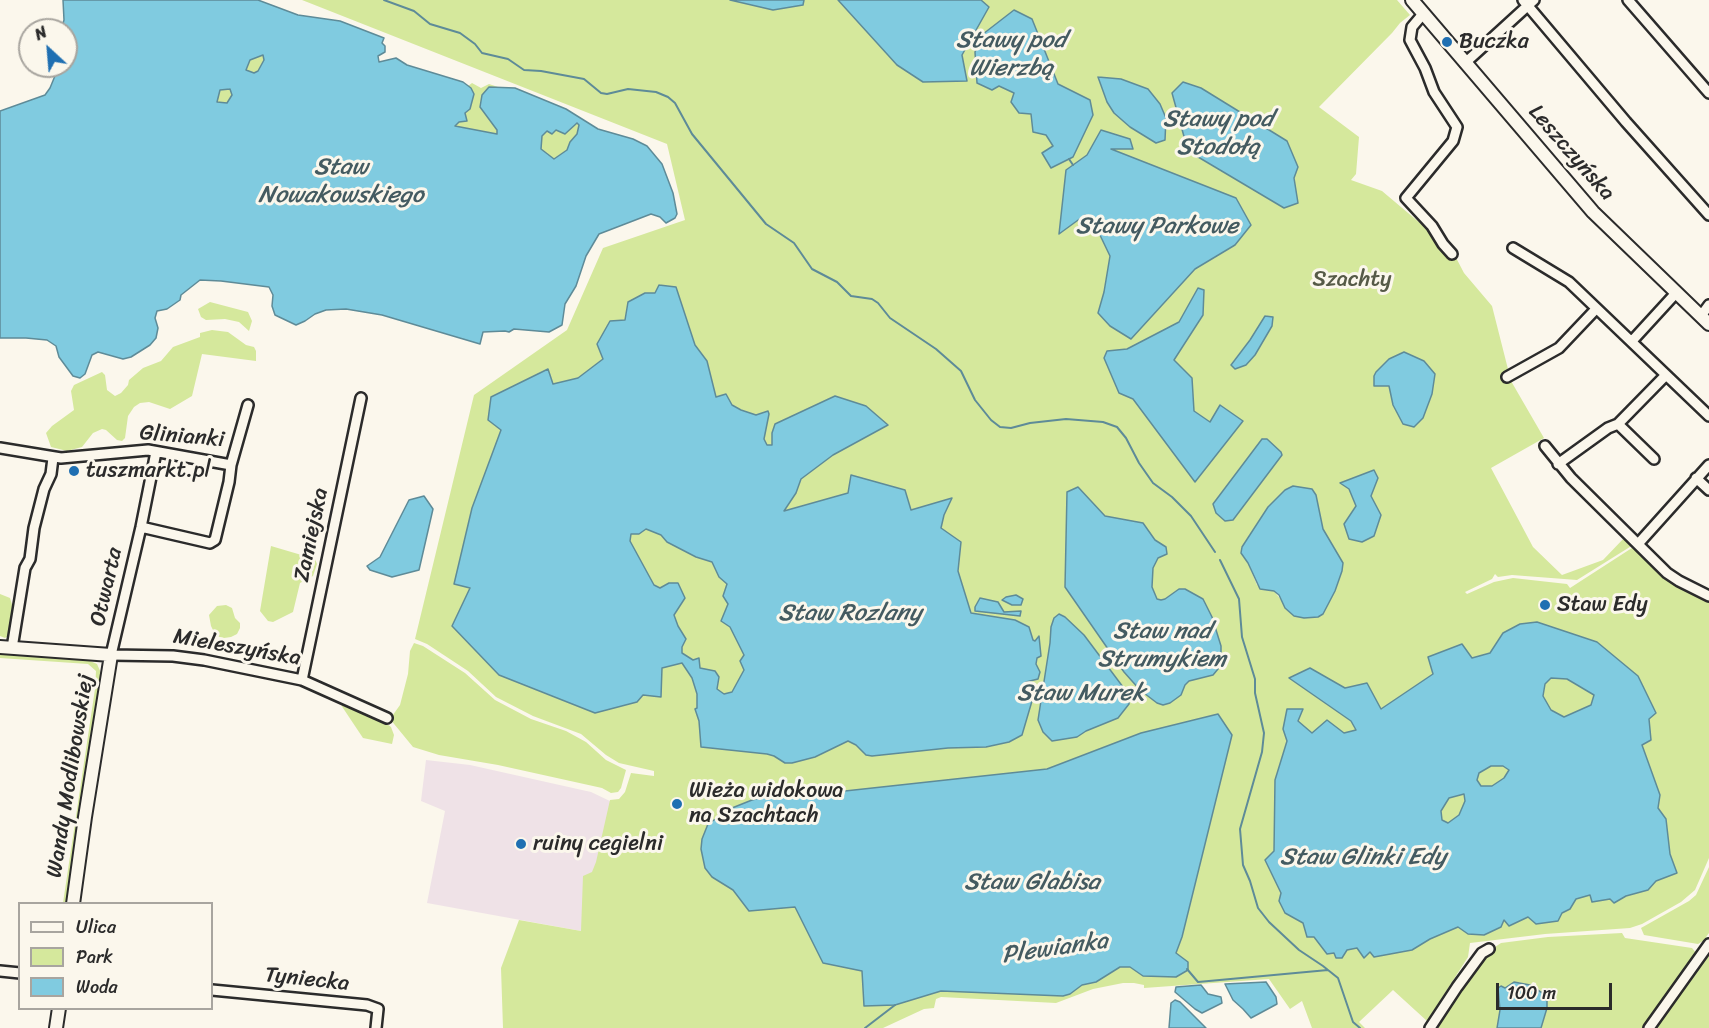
<!DOCTYPE html>
<meta charset="utf-8">
<style>
body{margin:0}
#map{position:relative;width:1709px;height:1028px;overflow:hidden;background:#fbf7ec;font-family:Sriracha,sans-serif}
canvas{display:block}
.legend{position:absolute;left:18px;top:902px;width:195px;height:108px;box-sizing:border-box;background:#fbf7ec;border:2px solid #a8a59f;margin:0;padding:8px 10px;list-style:none;font-size:18px;color:#2b2b2b}
.legend li{display:flex;align-items:center;gap:12px;height:30px}
.legend b{width:30px;border:2px solid #a8a59f}
.north{position:absolute;left:18px;top:18px;width:60px;height:60px;box-sizing:border-box;background:#fbf7ec;border:2px solid #a8a59f;border-radius:50%;rotate:334deg;font-size:16px;font-weight:700;line-height:24px;text-align:center;color:#2b2b2b}
.north::after{content:'';display:block;margin:auto;width:21px;height:27px;background:#1f6fb2;clip-path:polygon(50% 0,100% 100%,50% 72%,0 100%)}
.scale{position:absolute;left:1496px;top:983px;width:116px;height:27px;box-sizing:border-box;border:3px solid #2b2b2b;border-top:0;padding-left:8px;font-size:18px;line-height:21px;white-space:nowrap;color:#2b2b2b;-webkit-text-stroke:4px #fbf7ec;paint-order:stroke}
</style>
<div id="map">
<canvas width="1709" height="1028"></canvas>
<ul class="legend">
<li><b style="height:8px;background:#fbf7ec"></b>Ulica</li>
<li><b style="height:16px;background:#d5e89c"></b>Park</li>
<li><b style="height:16px;background:#80cbe0"></b>Woda</li>
</ul>
<div class="north">N</div>
<div class="scale">100 m</div>
</div>
<script>
const ctx = document.querySelector('canvas').getContext('2d');
ctx.lineJoin = 'round';
function paint(path, color) {
  ctx.fillStyle = color;
  ctx.fill(path, 'evenodd');
}
function poly(rows) {
  const path = new Path2D();
  for (const r of rows) {
    path.moveTo(r[0], r[1]);
    for (let i = 2; i < r.length; i += 2) path.lineTo(r[i], r[i + 1]);
  }
  return path;
}
function stroke(path, color, width, dash) {
  ctx.strokeStyle = color;
  ctx.lineWidth = width;
  ctx.lineCap = dash ? 'butt' : 'round';
  ctx.setLineDash(dash || []);
  ctx.stroke(path);
}
function label(font, color, halo, rows, align = 'center') {
  ctx.font = font + ' Sriracha,sans-serif';
  ctx.lineWidth = 6;
  ctx.setLineDash([]);
  ctx.textBaseline = 'middle';
  ctx.strokeStyle = halo;
  ctx.fillStyle = color;
  for (const [text, x, y, turn = 0] of rows) {
    ctx.save();
    ctx.translate(x, y);
    ctx.rotate((+turn || 0) * Math.PI / 180);
    ctx.textAlign = isNaN(turn) ? turn : align;
    if (halo) ctx.strokeText(text, 0, 0);
    ctx.fillText(text, 0, 0);
    ctx.restore();
  }
}
paint(poly([
 [426,760,470,765,591,792,612,802,581,931,427,903,445,811,421,801]
]), '#efe2e7');
paint(poly([
 [302,0,1397,0,1410,15,1400,23,1392,33,1319,107,1359,137,1356,174,1351,180,1382,191,1452,250,1464,273,1492,306,1511,381,1544,438,1491,468,1533,547,1562,575,1603,560,1625,537,1633,545,1577,580,1512,575,1498,577,1495,574,1492,579,1465,592,1467,594,1494,582,1513,578,1567,584,1570,588,1635,546,1709,598,1709,858,1695,890,1681,902,1642,924,1630,928,1545,934,1470,943,1468,957,1427,1021,1393,990,1359,1022,1365,1028,1312,1028,1302,1001,1290,1009,1269,979,1144,988,1144,985,1134,983,1123,983,1093,989,1056,1003,941,997,936,999,934,1008,924,1009,883,1028,503,1028,501,968,519,920,581,931,583,876,592,872,596,862,610,800,619,799,625,792,631,773,654,776,654,771,619,763,606,755,581,734,533,716,496,697,468,671,427,644,415,639,474,395,567,330,603,248,685,220,667,144],
 [1198,288,1187,337,1174,360,1192,378,1194,411,1211,423,1220,406,1195,482,1133,399,1119,393,1104,358,1108,351,1127,349,1179,322],
 [1265,316,1235,369,1231,364,1250,340],
 [1378,478,1371,496,1356,506,1349,489],
 [1293,486,1316,495,1323,529,1342,571,1325,610,1318,617,1304,618,1294,616,1274,591,1257,585,1248,563,1241,553,1241,548,1268,507,1285,490],
 [264,55,264,60,258,71,254,73,246,70,249,60],
 [472,83,481,88,489,84,501,88,489,87,489,119,497,130,497,134,455,126,465,113,471,88,468,86],
 [230,89,232,95,227,103,217,102,220,90],
 [577,123,579,125,577,134,570,142,567,150,554,159,541,149,542,136,547,131,555,130,565,133],
 [210,302,248,312,252,321,249,331,239,322,225,319,206,320,201,317,198,309],
 [212,330,228,332,246,345,254,347,256,351,256,361,202,354,192,396,170,409,149,402,140,403,134,407,128,416,125,438,122,441,117,440,106,430,102,429,93,433,82,447,67,451,51,447,46,433,52,426,74,410,71,391,74,385,102,372,105,375,107,390,115,396,121,393,128,385,129,380,143,368,161,361,173,347,200,337,200,333],
 [271,546,315,559,317,564,313,576,300,583,293,612,273,622,268,621,260,611],
 [0,594,10,598,13,608,11,634,5,638,0,636],
 [226,605,232,608,235,618,240,623,240,628,237,634,231,637,224,638,216,636,211,626,209,615,217,606],
 [414,643,423,646,465,673,495,700,531,719,566,731,586,742,606,760,626,770,621,788,618,792,611,793,602,788,498,765,439,755,413,747,390,719,400,705,408,674,410,651],
 [0,654,90,661,97,664,101,673,66,903,63,903,95,689,96,671,88,664,0,658],
 [341,705,387,724,391,727,394,735,392,744,363,738],
 [1709,867,1709,933,1706,937,1708,938,1698,944,1644,935,1641,928,1689,901,1696,895],
 [1622,933,1625,938,1692,948,1697,954,1646,1028,1541,1028,1547,1008,1542,992,1537,988,1536,983,1533,982,1530,985,1518,982,1497,991,1500,1010,1497,1028,1435,1028,1466,982,1495,947,1501,943,1548,937],
 [1709,949,1709,1028,1654,1028]
]), '#d5e89c');
const water = poly([
 [63,0,258,0,298,15,340,21,384,38,382,43,385,46,385,52,378,56,379,62,396,58,407,65,463,82,471,88,474,94,470,109,465,113,467,121,459,122,455,126,497,134,497,130,480,107,482,95,489,87,515,88,566,109,598,129,633,139,647,146,662,164,673,193,677,214,675,218,666,223,660,217,651,214,599,234,586,256,576,286,565,304,562,325,549,332,514,329,509,332,505,331,483,332,480,344,382,315,346,309,326,310,315,314,305,321,296,325,275,315,272,306,273,295,269,287,221,281,200,280,181,295,180,300,167,309,157,311,155,318,158,328,156,338,150,345,131,357,123,359,98,352,92,355,85,374,80,378,73,376,59,357,56,346,47,340,26,338,0,338,0,111,45,95,50,88,59,66,66,66,66,30,61,30,64,20,63,0],
 [263,55,264,60,258,71,254,73,246,70,250,60,263,55],
 [230,89,232,95,227,103,217,102,220,90,230,89],
 [577,123,579,125,577,134,570,142,567,150,554,159,541,149,542,136,547,131,552,134,556,130,565,134,577,123],
 [730,0,804,0,803,5,773,10,730,0],
 [838,0,981,0,989,7,962,55,967,81,923,82,897,65,838,0],
 [1014,10,1032,19,1058,84,1090,100,1093,115,1073,157,1051,168,1042,153,1053,146,1046,135,1033,132,1031,114,1019,113,1011,102,1014,93,999,86,992,90,977,83,975,52,983,34,1014,10],
 [1098,77,1121,79,1148,89,1160,104,1166,118,1165,140,1156,143,1130,127,1114,113,1107,102,1098,77],
 [1183,82,1201,88,1287,141,1298,167,1294,178,1298,203,1284,208,1188,151,1172,93,1183,82],
 [1101,130,1130,139,1133,149,1111,149,1236,198,1251,225,1235,245,1195,269,1131,339,1110,326,1098,313,1104,292,1110,256,1098,231,1085,215,1059,234,1066,170,1087,155,1101,130],
 [659,285,676,287,695,345,707,361,716,397,726,394,732,405,741,410,756,415,768,411,769,414,764,439,767,445,772,445,772,433,775,424,835,396,866,406,888,425,833,455,801,479,796,493,784,511,848,493,851,475,905,490,911,510,952,498,944,515,941,528,961,542,958,571,971,613,1015,620,1029,627,1033,640,1035,641,1039,636,1041,656,1037,658,1036,664,1040,672,1038,679,1026,682,1026,689,1032,701,1022,735,1009,742,986,747,948,748,872,756,866,755,856,745,848,741,815,757,792,763,785,763,774,756,767,754,701,747,699,721,695,709,697,708,697,694,692,678,682,663,662,668,661,697,643,695,637,702,595,713,499,675,452,626,470,588,454,584,472,508,501,430,488,420,491,397,548,369,553,384,578,378,603,359,597,344,610,321,625,320,628,302,645,293,655,293,659,285],
 [646,529,661,535,667,542,696,557,712,562,719,577,727,584,723,596,728,604,721,621,730,627,744,655,740,661,744,670,732,692,724,694,717,689,719,677,715,671,700,668,699,658,693,660,682,653,682,647,686,639,678,626,674,615,685,598,678,583,669,583,660,588,654,585,630,541,631,534,639,534,646,529],
 [1198,288,1204,290,1203,315,1174,360,1192,378,1194,411,1210,422,1220,405,1243,421,1195,482,1133,399,1119,393,1104,358,1107,351,1127,349,1179,322,1198,288],
 [1265,316,1273,317,1272,326,1255,355,1246,365,1235,369,1231,365,1250,340,1265,316],
 [1404,352,1424,361,1435,374,1432,394,1423,418,1414,427,1403,424,1393,405,1389,386,1374,386,1374,376,1376,372,1389,359,1404,352],
 [1262,439,1267,439,1281,452,1282,455,1233,520,1225,521,1216,513,1213,504,1262,439],
 [1374,470,1378,478,1371,496,1381,515,1374,536,1362,542,1349,539,1344,524,1356,506,1349,489,1340,483,1374,470],
 [1293,486,1312,489,1316,495,1323,529,1343,563,1342,571,1335,591,1323,614,1318,617,1304,618,1294,616,1285,608,1279,595,1274,591,1260,589,1248,563,1241,553,1242,547,1268,507,1285,490,1293,486],
 [1078,487,1105,516,1143,523,1155,540,1166,547,1167,554,1158,558,1153,568,1152,587,1157,599,1161,600,1165,599,1179,589,1185,589,1203,599,1212,617,1221,646,1221,658,1218,669,1213,675,1189,681,1185,685,1181,695,1170,703,1163,705,1157,703,1140,690,1124,672,1065,587,1067,492,1078,487],
 [424,496,433,509,419,570,392,577,370,570,367,566,380,557,409,500,424,496],
 [1016,595,1023,599,1021,605,1012,605,1002,600,1006,597,1016,595],
 [980,598,998,602,1004,612,1021,611,1020,616,975,611,975,607,980,598],
 [1059,614,1065,617,1084,635,1126,691,1129,698,1129,704,1118,718,1086,731,1077,737,1052,741,1043,732,1038,720,1050,643,1051,627,1054,618,1059,614],
 [1537,622,1597,642,1638,676,1656,713,1649,719,1651,740,1642,745,1660,795,1658,808,1666,819,1670,854,1677,873,1656,881,1648,890,1626,896,1614,903,1610,899,1592,902,1590,895,1576,899,1570,909,1562,913,1558,921,1536,924,1528,917,1509,926,1504,920,1501,927,1484,935,1468,934,1458,927,1430,939,1412,950,1374,957,1370,952,1364,958,1357,948,1347,950,1342,958,1336,958,1334,953,1327,954,1314,937,1307,937,1303,923,1285,913,1279,901,1281,893,1265,860,1274,851,1275,780,1287,741,1283,729,1287,709,1303,709,1298,721,1312,733,1327,720,1344,733,1356,730,1351,721,1289,678,1310,668,1345,688,1367,683,1381,709,1433,674,1428,657,1462,644,1472,658,1490,653,1503,633,1520,624,1537,622],
 [1551,678,1567,679,1594,695,1591,705,1564,717,1551,710,1543,696,1545,684,1551,678],
 [1491,766,1503,766,1509,770,1504,778,1492,786,1481,786,1477,780,1479,773,1491,766],
 [1464,794,1465,801,1459,815,1448,823,1442,820,1441,811,1449,798,1464,794],
 [1218,714,1232,735,1182,937,1176,953,1188,962,1188,970,1176,977,1143,976,1130,967,1120,967,1096,982,1082,985,1070,994,1063,996,941,991,895,1005,864,1006,862,971,823,963,795,907,749,911,733,890,712,877,705,868,701,849,702,839,708,824,732,808,752,800,763,797,799,796,1047,769,1141,733,1218,714],
 [1266,982,1276,997,1277,1004,1251,1018,1243,1009,1233,1000,1225,984,1266,982],
 [1514,982,1530,985,1547,996,1547,1008,1541,1028,1497,1028,1500,1010,1498,988,1501,986,1505,988,1514,982],
 [1201,985,1208,994,1221,997,1222,1003,1202,1013,1195,1009,1175,992,1176,987,1201,985],
 [1175,1000,1180,1002,1206,1028,1169,1028,1171,1003,1175,1000]
]);
paint(water, '#80cbe0');
stroke(water, '#5e8b98', 1.5);
stroke(poly([
 [384,0,414,11,430,24,460,33,475,44,482,53,508,59,524,70,541,71,584,79,601,93,607,94,628,89,656,92,668,97,675,103,692,134,766,224,794,243,812,269,837,282,851,296,872,299,878,303,890,318,936,349,961,371,975,400,991,420,1000,427,1011,428,1030,423,1066,419,1103,422,1117,427,1126,438,1139,463,1153,483,1172,497,1191,516,1215,552],
 [1069,159,1073,165],
 [1220,560,1239,599,1242,637,1255,679,1255,693,1264,733,1262,752,1240,829,1243,865,1250,881,1258,908,1269,922,1299,950,1323,966,1338,978,1353,1022,1360,1028],
 [1187,969,1198,982,1328,970],
 [865,1028,895,1005]
]), '#5e8b98', 2);
const street = poly([
 [1523,0,1626,122,1709,215],
 [1628,0,1709,93],
 [1423,14,1412,27,1410,40,1425,68,1434,92,1457,127,1453,141,1406,198,1432,226,1443,244,1452,254],
 [1465,63,1534,0],
 [1513,248,1569,282,1709,416],
 [1701,316,1709,305],
 [1632,341,1676,293],
 [1507,377,1559,348,1596,309],
 [1618,424,1654,459],
 [1545,446,1571,478,1667,573,1679,581,1709,596],
 [0,448,61,458,148,450,231,465,248,405],
 [156,452,141,527,111,655,173,656,204,660,302,680,387,718],
 [1558,464,1608,428,1618,424,1666,375],
 [1696,478,1709,490],
 [141,527,210,543,215,540,229,482,231,465],
 [1638,544,1709,465],
 [12,648,25,568,30,559,34,528,44,489,51,474,53,458],
 [302,680,361,398],
 [0,971,20,973],
 [212,990,367,1005,378,1009,376,1028],
 [1430,1028,1457,987,1482,953,1489,949],
 [1649,1028,1709,944]
]);
const secondary = poly([
 [1412,0,1593,212,1709,324],
 [0,647,111,655,85,817,73,904],
 [56,1028,59,1008]
]);
stroke(street, '#2b2b2b', 14);
stroke(secondary, '#2b2b2b', 16);
stroke(street, '#fbf7ec', 9);
stroke(secondary, '#fbf7ec', 12);
for (const [x, y, r, color] of [
 [1447,42,6,"#1f6fb2"],
 [74,471,6,"#1f6fb2"],
 [1545,605,6,"#1f6fb2"],
 [677,804,6,"#1f6fb2"],
 [521,844,6,"#1f6fb2"]
]) {
  const dot = new Path2D();
  dot.arc(x, y, r, 0, 2 * Math.PI);
  ctx.fillStyle = color;
  ctx.fill(dot);
  stroke(dot, '#fbf7ec', 2);
}
label('22px', '#2b2b2b', '#fbf7ec', [
 ["Buczka",1459,42],
 ["tuszmarkt.pl",86,471],
 ["Staw Edy",1557,605],
 ["Wieża widokowa",689,791],
 ["na Szachtach",689,816],
 ["ruiny cegielni",533,844]
], 'left');
label('22px', '#2b2b2b', '#fbf7ec', [
 ["Leszczyńska",1571,153,49],
 ["Glinianki",182,437,5],
 ["Zamiejska",312,535,-78],
 ["Otwarta",107,587,-77],
 ["Mieleszyńska",237,648,10],
 ["Wandy Modlibowskiej",71,776,-81],
 ["Tyniecka",307,980,6]
]);
label('22px', '#565a47', '#fbf7ec', [
 ["Szachty",1352,280]
]);
label('italic 24px', '#445b61', '#fbf7ec', [
 ["Stawy pod",1011,41],
 ["Wierzbą",1011,69],
 ["Stawy pod",1218,120],
 ["Stodołą",1218,148],
 ["Staw",341,168],
 ["Nowakowskiego",341,196],
 ["Stawy Parkowe",1157,227],
 ["Staw Rozlany",850,614],
 ["Staw nad",1162,632],
 ["Strumykiem",1162,660],
 ["Staw Murek",1081,694],
 ["Staw Glinki Edy",1363,858],
 ["Staw Glabisa",1032,883],
 ["Plewianka",1055,949,-8]
]);
</script>
